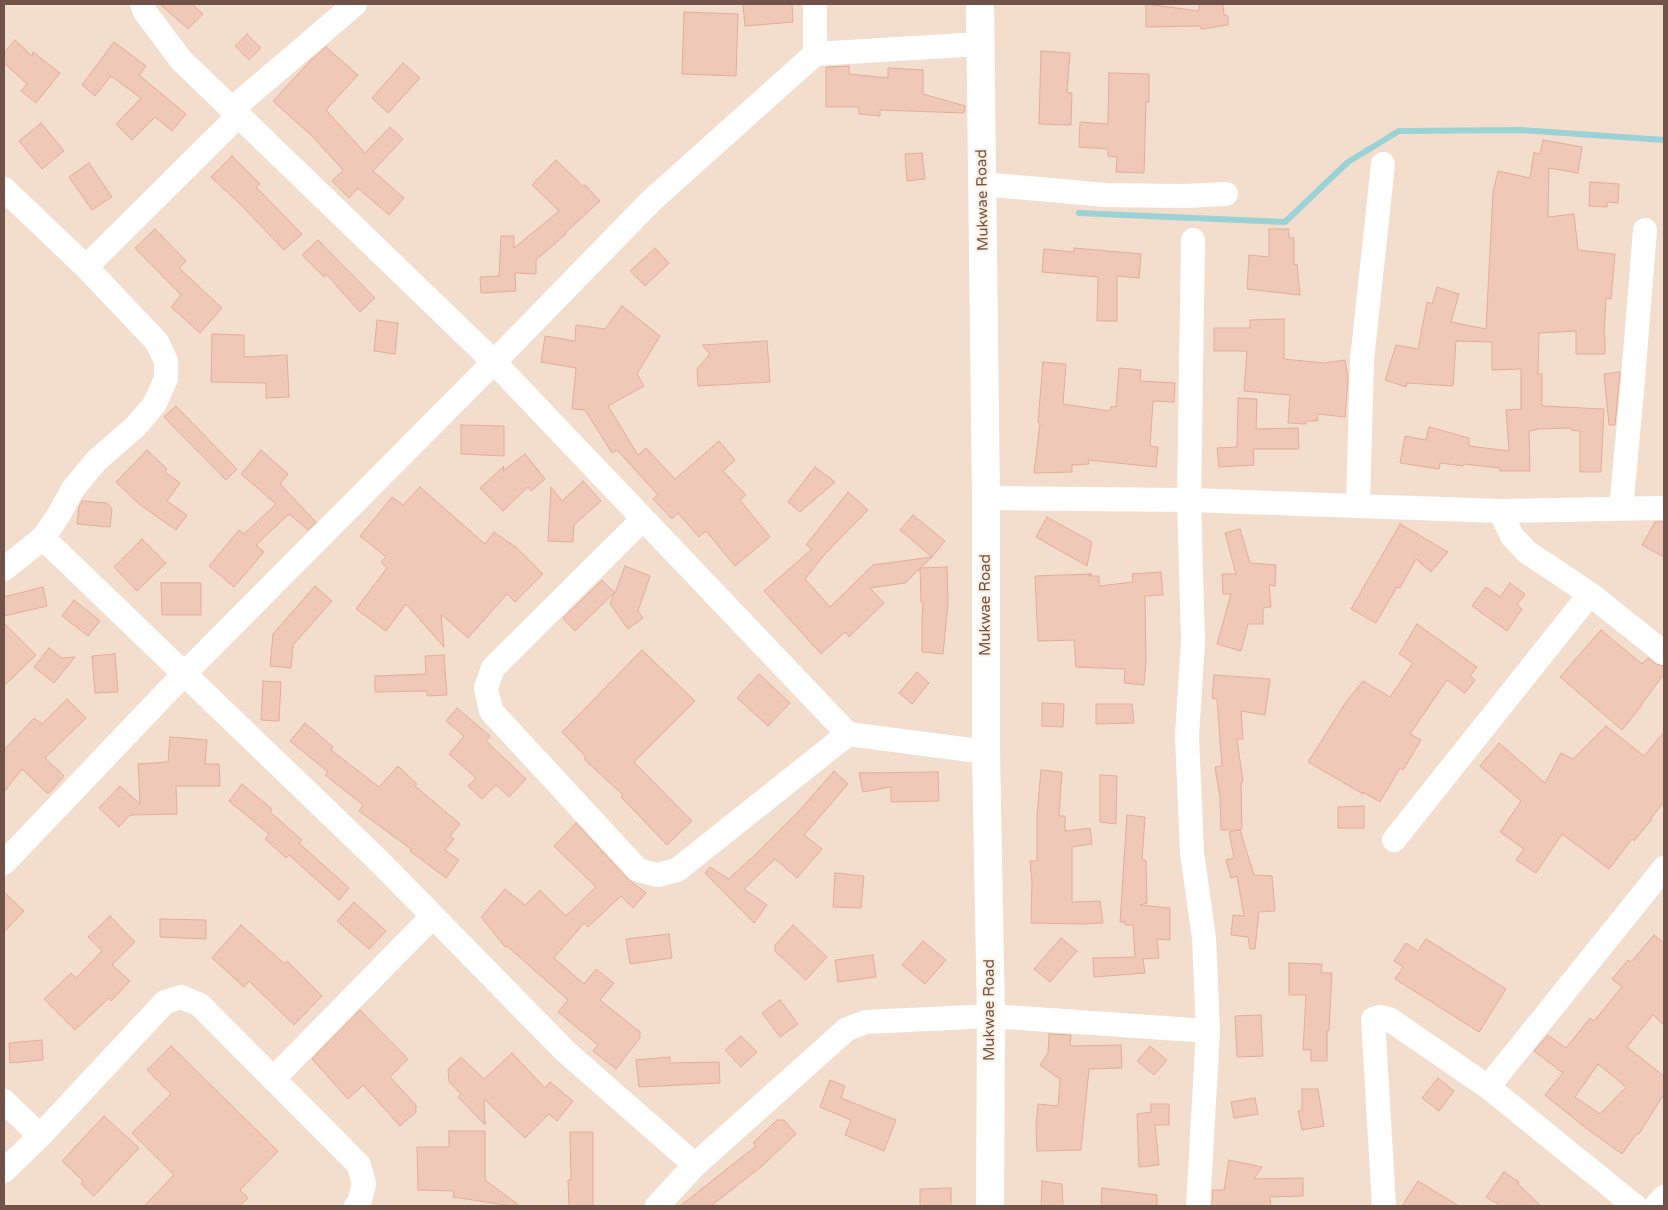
<!DOCTYPE html>
<style>
body{margin:0}
#map{position:relative;width:1668px;height:1210px;overflow:hidden;background:#fbeedf;font-family:"Varela Round",sans-serif}
canvas{display:block}
.frame{position:absolute;inset:0;border:5px solid #715248;pointer-events:none}
</style>
<div id="map">
<canvas width="1668" height="1210"></canvas>
<div class="frame"></div>
</div>
<script>
const ctx = document.querySelector('canvas').getContext('2d');
ctx.lineJoin = 'round';
function paint(path, color) {
  ctx.fillStyle = color;
  ctx.fill(path, 'evenodd');
}
function poly(rows) {
  const path = new Path2D();
  for (const r of rows) {
    path.moveTo(r[0], r[1]);
    for (let i = 2; i < r.length; i += 2) path.lineTo(r[i], r[i + 1]);
  }
  return path;
}
function stroke(path, color, width, dash) {
  ctx.strokeStyle = color;
  ctx.lineWidth = width;
  ctx.lineCap = dash ? 'butt' : 'round';
  ctx.setLineDash(dash || []);
  ctx.stroke(path);
}
function label(font, color, halo, rows, align = 'center') {
  ctx.font = font + ' "Varela Round",sans-serif';
  ctx.lineWidth = 4.5;
  ctx.setLineDash([]);
  ctx.textBaseline = 'middle';
  ctx.strokeStyle = halo;
  ctx.fillStyle = color;
  for (const [text, x, y, turn = 0] of rows) {
    ctx.save();
    ctx.translate(x, y);
    ctx.rotate((+turn || 0) * Math.PI / 180);
    ctx.textAlign = isNaN(turn) ? turn : align;
    if (halo) ctx.strokeText(text, 0, 0);
    ctx.fillText(text, 0, 0);
    ctx.restore();
  }
}
paint(poly([
 [4,4,1664,4,1664,1206,4,1206]
]), '#f3dece');
stroke(poly([
 [1079,213,1285,222,1348,162,1399,131,1521,130,1664,140]
]), '#9bd2d5', 6);
const building = poly([
 [160,4,192,4,203,14,188,29,160,4],
 [743,4,792,4,793,22,745,26,743,4],
 [1146,4,1199,11,1199,4,1223,4,1224,15,1228,16,1228,25,1201,29,1200,26,1146,27,1146,4],
 [684,12,738,14,736,76,682,74,684,12],
 [247,34,261,48,249,60,235,46,247,34],
 [15,40,32,56,33,52,60,73,36,103,21,91,27,84,4,63,4,53,15,40],
 [114,42,146,66,139,75,186,114,172,131,155,117,132,140,116,124,141,98,111,76,95,96,82,85,114,42],
 [326,47,358,75,326,110,365,153,390,127,403,139,373,171,404,198,389,215,358,188,349,198,332,181,343,170,313,137,273,101,310,61,326,47],
 [1041,51,1070,53,1067,93,1072,93,1071,125,1039,124,1041,51],
 [403,63,420,78,388,113,372,98,403,63],
 [849,66,849,74,888,78,888,68,923,70,923,94,965,106,964,113,880,110,880,116,859,114,859,107,826,107,826,67,849,66],
 [1109,73,1149,74,1149,102,1146,102,1144,173,1116,172,1117,157,1108,156,1108,149,1079,147,1080,122,1108,124,1109,73],
 [41,123,64,151,42,169,19,141,41,123],
 [1543,140,1582,147,1578,173,1549,168,1548,217,1574,214,1578,250,1615,254,1611,299,1606,298,1604,337,1605,337,1605,354,1576,354,1576,331,1539,333,1538,374,1542,374,1542,406,1604,409,1601,472,1580,472,1580,431,1571,430,1571,428,1536,429,1536,430,1529,431,1530,471,1500,471,1500,468,1464,464,1463,466,1440,463,1439,469,1400,463,1405,436,1426,440,1429,427,1469,438,1469,446,1509,451,1506,410,1521,409,1521,369,1492,370,1492,342,1456,341,1453,386,1407,383,1406,387,1385,380,1396,345,1418,349,1427,302,1432,304,1437,287,1459,294,1451,322,1486,329,1493,192,1498,171,1530,178,1534,152,1540,154,1543,140],
 [922,153,925,179,907,181,905,154,922,153],
 [232,156,260,184,256,187,302,234,284,250,240,204,211,177,232,156],
 [556,160,583,186,585,185,600,201,565,233,566,234,536,260,536,274,515,273,516,291,481,293,480,277,499,276,501,236,514,236,514,248,559,211,532,185,556,160],
 [89,163,112,197,92,210,69,177,89,163],
 [1590,182,1619,184,1618,203,1607,202,1607,207,1589,206,1590,182],
 [155,229,186,261,179,268,222,308,200,333,171,307,181,295,135,248,155,229],
 [1269,229,1289,229,1289,238,1294,238,1294,265,1297,264,1300,295,1247,289,1249,255,1269,257,1269,229],
 [318,240,375,298,360,312,326,274,324,277,302,255,318,240],
 [655,248,669,263,645,286,630,271,655,248],
 [1074,248,1141,254,1139,278,1117,276,1117,321,1097,321,1098,277,1042,272,1044,249,1074,252,1074,248],
 [622,306,660,336,637,374,644,386,608,406,638,455,646,448,675,479,719,441,735,460,723,471,746,495,740,500,770,537,735,566,706,531,699,537,678,513,672,519,653,499,658,495,617,450,612,453,585,410,572,409,576,368,541,362,545,336,575,341,576,325,605,329,622,306],
 [1284,319,1284,359,1324,363,1345,360,1348,378,1345,417,1318,414,1317,421,1306,421,1306,424,1288,423,1290,395,1244,391,1247,351,1214,351,1214,328,1250,328,1250,320,1284,319],
 [377,320,398,323,395,354,374,351,377,320],
 [212,334,244,335,244,357,287,355,289,397,266,398,266,383,211,382,212,334],
 [767,341,770,382,698,386,697,369,710,354,702,345,767,341],
 [1043,362,1066,364,1063,404,1110,411,1111,406,1116,407,1119,368,1141,370,1140,381,1175,383,1174,402,1153,401,1150,446,1158,447,1156,467,1088,460,1089,464,1072,465,1072,472,1034,473,1040,423,1038,422,1043,362],
 [1620,372,1615,425,1609,425,1604,374,1620,372],
 [1238,398,1257,399,1256,429,1298,428,1299,449,1253,449,1254,465,1219,467,1217,448,1237,447,1238,398],
 [176,406,237,469,226,480,164,417,176,406],
 [461,425,504,426,504,456,461,454,461,425],
 [147,450,167,469,165,472,180,483,167,501,187,515,176,530,139,504,116,482,147,450],
 [261,450,288,474,280,484,316,522,308,530,289,514,256,545,264,552,234,587,209,566,239,530,244,534,276,504,241,474,261,450],
 [525,454,545,479,531,491,528,487,503,511,480,488,504,466,503,471,525,454],
 [815,467,835,482,800,512,788,502,815,467],
 [583,481,601,501,574,525,573,542,548,541,551,487,562,501,583,481],
 [420,487,485,544,494,532,517,548,543,574,515,602,507,594,468,638,441,614,444,647,406,604,386,631,356,609,387,568,381,562,386,557,360,536,392,497,403,505,420,487],
 [848,492,868,510,825,554,805,579,830,607,873,565,932,557,905,583,870,588,884,603,849,637,845,632,821,654,764,591,812,549,806,545,848,492],
 [82,501,107,503,112,509,110,527,77,524,79,507,82,501],
 [913,515,945,541,932,557,900,530,913,515],
 [1047,517,1092,542,1087,566,1036,537,1047,517],
 [1655,522,1664,522,1664,557,1642,545,1655,522],
 [1400,524,1448,552,1431,572,1416,559,1400,588,1397,587,1376,623,1351,609,1400,524],
 [1240,529,1250,563,1276,565,1275,586,1269,585,1271,607,1263,608,1263,624,1248,624,1241,651,1217,644,1231,594,1223,594,1222,574,1236,574,1225,533,1240,529],
 [142,539,166,563,137,591,114,567,142,539],
 [625,566,650,576,638,611,643,618,628,629,610,604,614,593,575,631,563,618,602,580,615,593,625,566],
 [947,567,948,603,943,654,922,652,922,623,923,602,921,602,920,568,947,567],
 [1161,572,1163,595,1145,596,1146,660,1144,685,1124,683,1125,669,1076,667,1074,640,1038,641,1035,576,1092,574,1088,576,1099,576,1099,586,1133,582,1132,574,1161,572],
 [161,583,201,583,201,615,162,615,161,583],
 [1510,583,1525,594,1517,605,1522,609,1507,631,1472,606,1486,587,1500,597,1510,583],
 [315,586,332,601,293,645,291,668,270,666,273,634,315,586],
 [43,587,47,606,4,616,4,597,43,587],
 [74,600,100,621,88,636,62,616,74,600],
 [4,623,36,655,4,686,4,623],
 [1417,624,1477,667,1470,676,1475,680,1465,693,1447,680,1410,734,1421,740,1403,770,1400,768,1380,802,1363,792,1363,794,1308,762,1346,702,1363,681,1390,697,1413,663,1399,654,1417,624],
 [1601,630,1642,664,1648,658,1656,664,1664,666,1664,674,1641,705,1642,705,1622,730,1560,677,1601,630],
 [49,648,62,658,75,657,54,683,34,667,49,648],
 [642,650,695,701,634,762,692,821,667,845,621,797,623,795,584,759,586,757,562,732,642,650],
 [115,654,118,692,95,693,92,656,115,654],
 [444,655,447,695,427,696,427,691,375,692,375,676,426,674,425,656,444,655],
 [917,672,929,683,912,704,899,693,917,672],
 [759,674,790,703,768,726,737,698,759,674],
 [1214,675,1270,679,1265,715,1241,711,1243,739,1237,739,1243,782,1241,783,1242,829,1240,830,1254,875,1272,876,1275,911,1259,912,1255,949,1250,949,1248,937,1231,935,1233,915,1244,916,1237,876,1231,878,1226,860,1234,858,1229,832,1240,830,1221,830,1220,797,1215,767,1222,766,1217,699,1212,698,1214,675],
 [263,681,281,682,279,721,261,720,263,681],
 [67,699,86,718,45,758,64,776,48,794,22,769,4,792,4,750,34,718,42,724,67,699],
 [1042,703,1064,704,1063,727,1042,726,1042,703],
 [1096,704,1132,704,1134,723,1096,724,1096,704],
 [457,708,490,736,486,741,526,779,509,797,496,785,482,799,468,786,476,778,449,754,464,736,446,721,457,708],
 [305,723,333,747,331,750,379,787,398,766,417,784,415,786,460,824,450,836,454,839,445,850,459,860,446,878,410,851,411,849,359,811,363,805,325,775,328,772,290,741,305,723],
 [1606,726,1644,756,1664,732,1664,802,1651,818,1652,819,1634,841,1632,839,1609,869,1562,834,1536,873,1516,860,1524,849,1500,832,1521,801,1480,766,1499,743,1545,783,1561,753,1573,759,1606,726],
 [170,737,207,740,205,764,219,764,220,786,176,786,177,814,130,815,119,827,99,808,120,786,140,804,138,764,168,762,170,737],
 [1041,770,1062,772,1059,816,1065,816,1065,831,1090,828,1092,844,1072,847,1072,902,1100,901,1103,923,1083,924,1031,923,1032,882,1030,861,1037,861,1037,816,1041,770],
 [834,771,848,784,804,835,822,849,797,878,775,859,744,889,767,905,754,923,705,873,710,867,729,879,750,859,751,859,799,811,834,771],
 [938,772,939,801,891,802,891,787,863,792,859,773,938,772],
 [1100,775,1117,776,1116,824,1100,822,1100,775],
 [242,784,272,809,270,812,302,840,299,843,349,888,339,900,289,855,286,858,265,839,269,834,229,801,242,784],
 [1364,806,1364,828,1338,828,1338,807,1364,806],
 [1127,815,1145,817,1142,860,1146,860,1147,903,1140,905,1170,908,1170,940,1157,939,1159,958,1143,959,1145,973,1094,977,1093,958,1135,957,1133,925,1125,925,1125,922,1120,922,1127,815],
 [576,823,628,879,646,893,633,908,621,896,588,927,584,923,554,958,584,984,596,969,614,983,600,1000,640,1032,640,1038,616,1069,593,1051,598,1045,558,1012,568,1000,507,946,505,947,481,917,505,889,525,905,540,890,566,916,596,887,554,846,576,823],
 [835,873,864,876,861,908,833,907,835,873],
 [4,892,24,911,4,932,4,892],
 [354,902,386,931,369,949,337,921,354,902],
 [110,916,135,942,112,965,130,981,111,1001,109,998,75,1030,44,999,71,973,76,978,102,951,88,937,110,916],
 [160,919,206,920,206,939,160,937,160,919],
 [241,925,285,964,287,961,322,996,294,1025,249,981,244,987,212,958,241,925],
 [793,925,827,957,806,980,775,951,775,945,793,925],
 [669,934,672,958,630,964,626,939,669,934],
 [1654,935,1664,943,1664,1025,1653,1015,1627,1047,1664,1076,1664,1094,1639,1134,1637,1133,1622,1154,1587,1129,1545,1095,1563,1073,1534,1051,1548,1035,1566,1048,1590,1018,1594,1021,1622,987,1612,979,1628,960,1631,962,1654,935],
 [1598,1064,1626,1087,1600,1114,1575,1097,1598,1064],
 [1061,938,1077,951,1050,982,1034,969,1061,938],
 [1426,939,1506,989,1479,1032,1395,979,1403,967,1394,961,1406,943,1418,951,1426,939],
 [923,941,946,960,925,984,902,965,923,941],
 [873,955,876,977,838,982,835,960,873,955],
 [1289,963,1322,964,1321,973,1332,973,1329,1031,1327,1031,1327,1061,1311,1061,1311,1050,1303,1050,1306,995,1289,995,1289,963],
 [780,1000,798,1024,780,1037,762,1013,780,1000],
 [360,1010,408,1059,390,1077,416,1105,416,1112,400,1126,363,1085,348,1099,312,1059,360,1010],
 [1261,1015,1263,1056,1237,1057,1235,1016,1261,1015],
 [1049,1034,1071,1035,1070,1046,1121,1045,1122,1068,1089,1069,1081,1150,1037,1151,1036,1126,1038,1104,1058,1106,1060,1079,1040,1065,1048,1053,1049,1034],
 [741,1036,757,1052,741,1067,725,1050,741,1036],
 [42,1040,43,1060,10,1063,9,1043,42,1040],
 [171,1046,278,1151,240,1190,248,1198,240,1206,144,1206,174,1175,132,1133,171,1094,147,1070,171,1046],
 [1150,1046,1167,1060,1154,1075,1137,1061,1150,1046],
 [512,1053,545,1088,550,1082,573,1101,557,1121,549,1114,525,1138,484,1099,485,1125,458,1097,461,1094,449,1082,448,1069,461,1057,484,1079,512,1053],
 [670,1057,670,1063,719,1062,720,1083,639,1087,636,1060,670,1057],
 [1438,1078,1454,1091,1439,1111,1422,1098,1438,1078],
 [830,1080,845,1086,841,1098,896,1120,884,1151,845,1135,851,1120,820,1107,830,1080],
 [1302,1089,1318,1089,1324,1126,1302,1130,1298,1111,1302,1110,1302,1089],
 [1255,1098,1258,1114,1234,1118,1231,1102,1255,1098],
 [1151,1104,1169,1104,1169,1125,1155,1125,1159,1165,1139,1167,1137,1114,1151,1112,1151,1104],
 [104,1116,139,1148,94,1196,81,1184,83,1181,62,1161,104,1116],
 [777,1120,784,1120,796,1134,762,1166,711,1206,680,1206,756,1146,753,1143,777,1120],
 [449,1131,485,1131,485,1180,520,1206,512,1206,453,1197,454,1191,418,1190,417,1147,449,1147,449,1131],
 [570,1132,593,1132,593,1206,569,1206,568,1180,571,1180,570,1132],
 [1229,1160,1262,1167,1254,1179,1303,1178,1303,1196,1270,1197,1271,1206,1212,1206,1213,1190,1224,1190,1229,1160],
 [1504,1172,1519,1182,1518,1184,1541,1206,1501,1206,1486,1197,1504,1172],
 [1042,1181,1062,1184,1063,1206,1041,1206,1042,1181],
 [1418,1181,1459,1206,1402,1206,1418,1181],
 [951,1188,951,1206,920,1206,920,1189,951,1188],
 [1102,1188,1157,1195,1157,1206,1101,1206,1102,1188]
]);
paint(building, '#f0c8b7');
stroke(building, '#e3ad98', 1);
stroke(poly([
 [142,4,145,12,181,60,494,362,848,734,986,752],
 [815,54,815,4],
 [232,109,355,4],
 [982,184,1106,195,1185,196,1226,194],
 [4,189,86,267,157,342,166,361,166,379,154,405,136,426,96,461,73,489,58,516,43,538,4,569],
 [1193,240,1189,500,1193,641,1187,736,1192,853,1204,938,1208,1031,1198,1206],
 [86,267,238,116],
 [986,498,1189,500,1500,511,1664,508],
 [1358,506,1362,360,1383,164],
 [1621,509,1632,391,1645,230],
 [1500,511,1512,536,1527,552,1590,594,1664,653],
 [643,519,493,668,486,688,491,711,638,870,657,875,677,870,848,734],
 [43,538,380,862,565,1051,695,1165],
 [1394,840,1590,594],
 [4,863,184,674,494,362,652,200,815,54,980,44],
 [274,1078,433,916],
 [1488,1087,1664,868],
 [4,1101,40,1136],
 [4,1171,40,1136,165,1002,181,997,200,1005,359,1165,364,1184,359,1203,356,1206],
 [657,1206,695,1165,847,1029,866,1022,991,1016,1208,1031],
 [1384,1206,1373,1019,1380,1017,1389,1019,1488,1087,1635,1206],
 [1656,1206,1664,1197]
]), '#fff', 24);
stroke(poly([
 [980,4,986,498,986,752,991,1016,990,1206]
]), '#fff', 28);
label('15px', '#715248', '#fff2e5', [
 ["Mukwae Road",983,200,-91],
 ["Mukwae Road",986,605,-90],
 ["Mukwae Road",990,1010,-90]
]);
</script>
